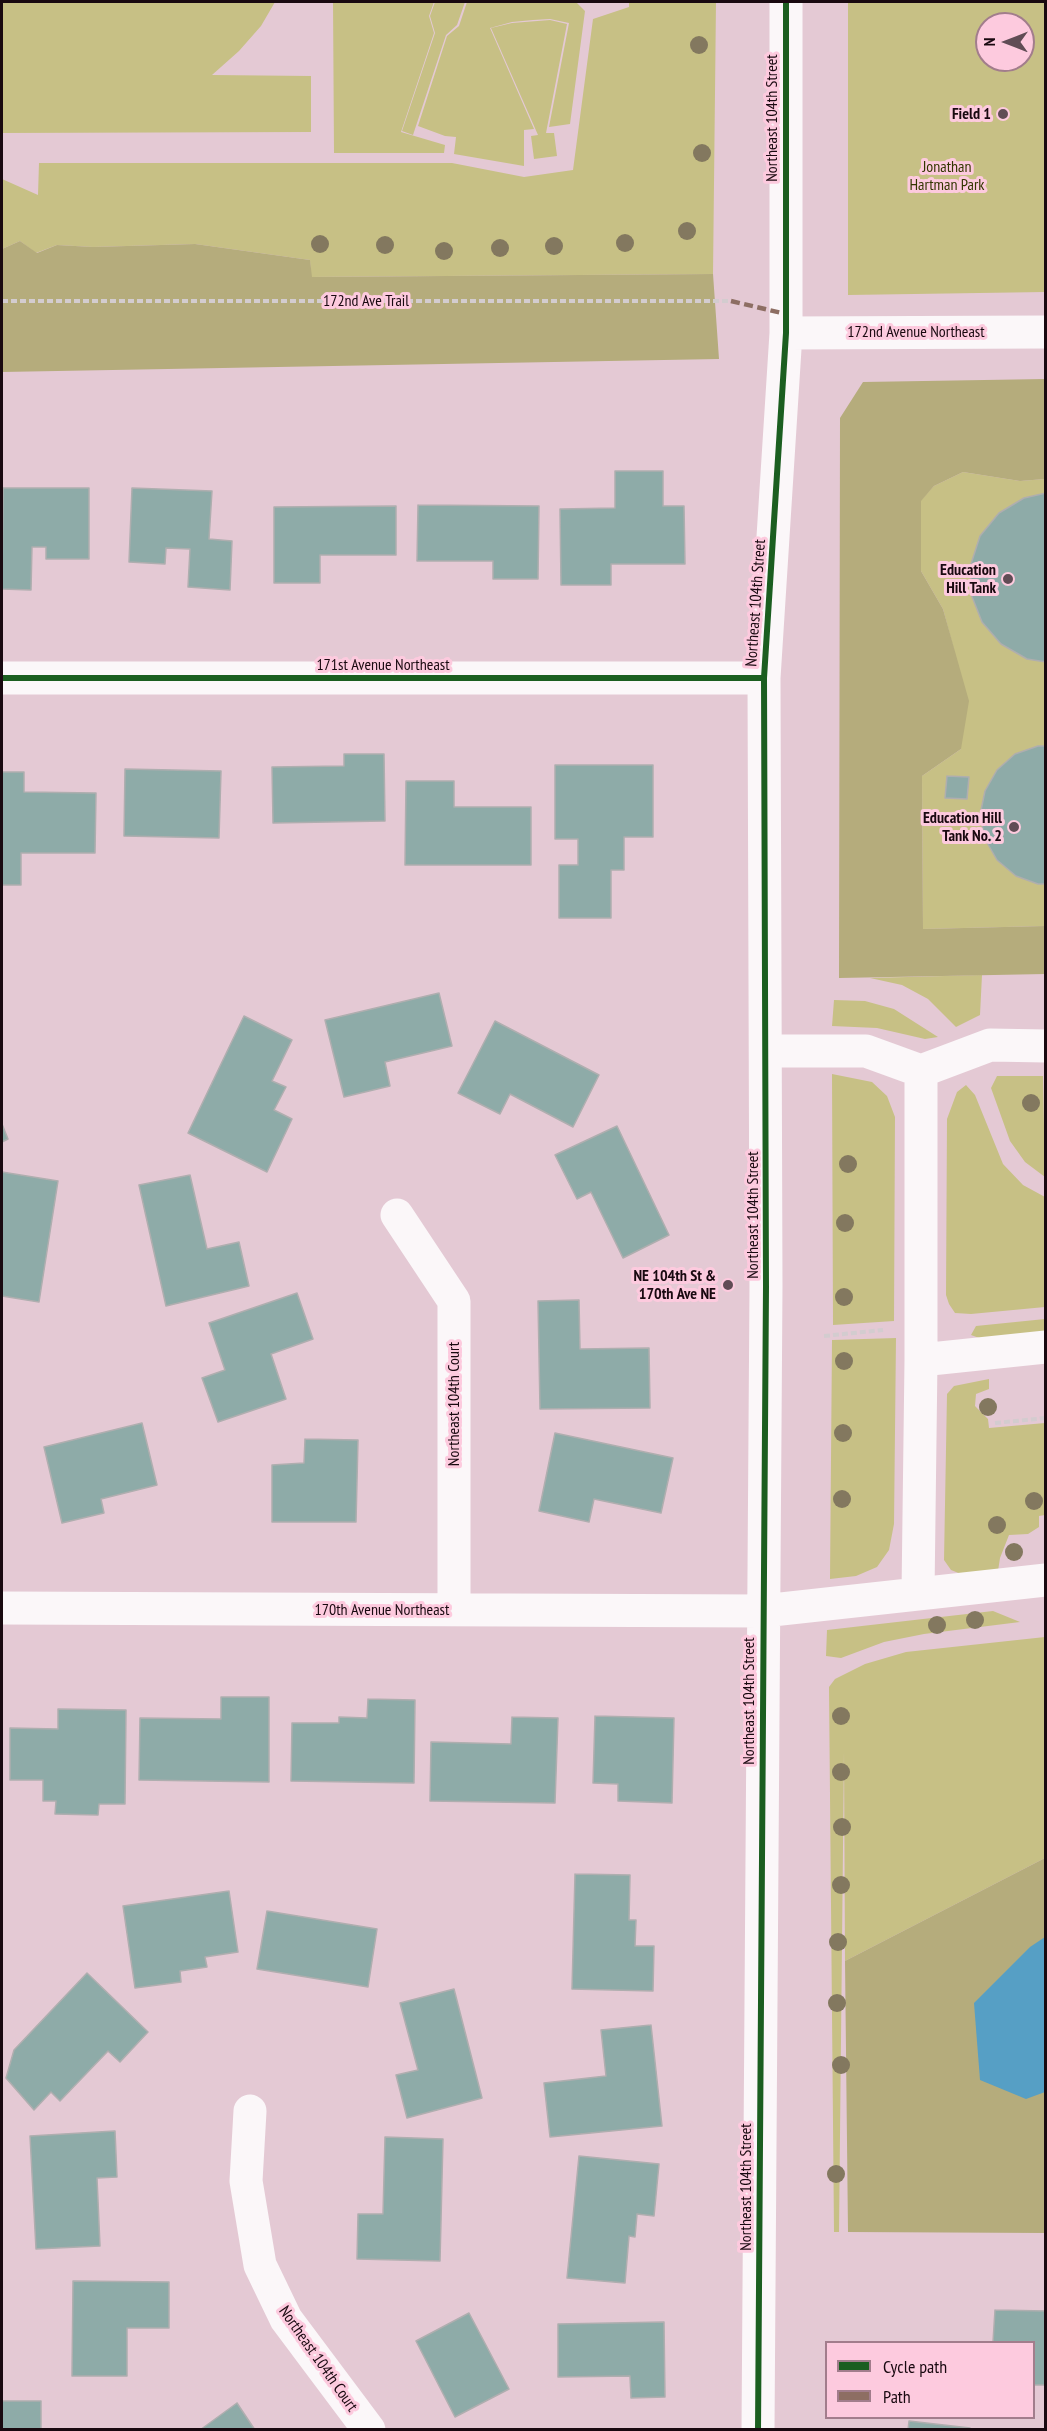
<!DOCTYPE html>
<style>
body{margin:0}
#map{position:relative;width:1047px;height:2431px;overflow:hidden;background:#e4c9d4;font-family:"PT Sans Narrow",sans-serif}
canvas{display:block}
.frame{position:absolute;inset:0;border:3px solid #190910;pointer-events:none}
.legend{position:absolute;left:825px;top:2341px;width:210px;height:78px;box-sizing:border-box;background:#fdcade;border:2px solid #a27d8c;margin:0;padding:8px 10px;list-style:none;font-size:18px;color:#190910}
.legend li{display:flex;align-items:center;gap:12px;height:30px}
.legend b{width:30px;border:2px solid #a27d8c}
.north{position:absolute;left:975px;top:12px;width:60px;height:60px;box-sizing:border-box;background:#fdcade;border:2px solid #a27d8c;border-radius:50%;rotate:270deg;font-size:16px;font-weight:700;line-height:24px;text-align:center;color:#190910}
.north::after{content:'';display:block;margin:auto;width:21px;height:27px;background:#604c55;clip-path:polygon(50% 0,100% 100%,50% 72%,0 100%)}
</style>
<div id="map">
<canvas width="1047" height="2431"></canvas>
<div class="frame"></div>
<ul class="legend">
<li><b style="height:8px;background:#1b5e20"></b>Cycle path</li>
<li><b style="height:8px;background:#8d6e63"></b>Path</li>
</ul>
<div class="north">N</div>
</div>
<script>
const ctx = document.querySelector('canvas').getContext('2d');
ctx.lineJoin = 'round';
function paint(path, color) {
  ctx.fillStyle = color;
  ctx.fill(path, 'evenodd');
}
function poly(rows) {
  const path = new Path2D();
  for (const r of rows) {
    path.moveTo(r[0], r[1]);
    for (let i = 2; i < r.length; i += 2) path.lineTo(r[i], r[i + 1]);
  }
  return path;
}
function stroke(path, color, width, dash) {
  ctx.strokeStyle = color;
  ctx.lineWidth = width;
  ctx.lineCap = dash ? 'butt' : 'round';
  ctx.setLineDash(dash || []);
  ctx.stroke(path);
}
function label(font, color, halo, rows, align = 'center') {
  ctx.font = font + ' "PT Sans Narrow",sans-serif';
  ctx.lineWidth = 6;
  ctx.setLineDash([]);
  ctx.textBaseline = 'middle';
  ctx.strokeStyle = halo;
  ctx.fillStyle = color;
  for (const [text, x, y, turn = 0] of rows) {
    ctx.save();
    ctx.translate(x, y);
    ctx.rotate((+turn || 0) * Math.PI / 180);
    ctx.textAlign = isNaN(turn) ? turn : align;
    if (halo) ctx.strokeText(text, 0, 0);
    ctx.fillText(text, 0, 0);
    ctx.restore();
  }
}
paint(poly([
 [2,2,275,2,261,26,239,51,212,75,311,76,311,132,2,133],
 [333,2,434,2,429,16,434,33,401,132,445,145,444,153,334,153],
 [435,2,465,2,457,25,446,35,413,135,402,131,435,33,430,16],
 [467,2,576,2,585,11,570,124,549,127,569,23,550,19,533,20,512,22,490,28,534,129,524,130,524,166,454,154,456,137,445,136,418,126,447,36,459,26],
 [629,2,716,2,713,274,311,277,310,260,195,244,93,247,57,245,36,253,20,241,2,249,2,179,38,195,39,163,452,163,524,177,573,170,593,19,629,7],
 [848,2,1045,2,1045,292,848,295],
 [987,24,1023,24,1023,60,987,60],
 [550,20,567,24,546,133,554,133,557,156,534,159,531,136,538,135,491,28,512,23],
 [963,472,1020,481,1045,479,1045,926,923,929,922,776,961,749,954,650,943,609,921,571,921,500,934,486],
 [982,975,980,1015,956,1027,928,999,902,985,870,978],
 [834,1000,865,1001,894,1009,938,1037,925,1039,877,1028,832,1026],
 [832,1074,872,1082,887,1096,895,1117,894,1321,833,1325],
 [997,1076,1043,1076,1045,1177,1025,1162,1010,1141,991,1088],
 [966,1085,975,1095,1003,1164,1023,1185,1045,1197,1045,1307,971,1314,955,1313,949,1304,946,1295,947,1119,957,1092],
 [1045,1319,1045,1335,982,1339,971,1335,976,1326],
 [896,1338,894,1524,889,1550,877,1567,856,1576,830,1579,832,1340],
 [989,1379,989,1389,976,1394,975,1406,988,1419,989,1428,1045,1423,1045,1515,1039,1516,1039,1527,1028,1534,1009,1535,1000,1558,998,1571,961,1574,951,1570,944,1560,947,1394,954,1386],
 [993,1611,1020,1622,924,1634,884,1642,841,1658,826,1656,827,1630],
 [1045,1637,1045,1858,845,1961,844,1751,839,2232,834,2232,829,1687,835,1679,865,1664,906,1652]
]), '#c7c085');
paint(poly([
 [20,241,37,253,57,245,93,247,195,244,310,260,312,277,713,274,719,359,2,372,2,249],
 [1045,379,1045,479,1020,481,963,472,934,486,921,501,921,571,943,609,969,701,961,749,922,776,923,929,1045,926,1045,974,839,978,840,418,863,382],
 [1045,1858,1045,2233,848,2232,845,1961]
]), '#b5ac7c');
paint(poly([
 [1045,1937,1045,2092,1026,2099,980,2080,974,2003,1030,1947]
]), '#569fc5');
const building = poly([
 [615,471,663,471,663,506,684,506,685,564,611,564,611,585,561,585,560,509,615,508,615,471],
 [3,488,89,488,89,559,46,559,46,547,32,547,31,590,2,589,3,488],
 [132,488,212,491,209,539,232,541,230,590,188,587,190,549,166,548,165,564,129,562,132,488],
 [1046,493,1046,662,1027,659,1001,644,982,622,971,594,971,564,980,536,999,513,1024,498,1046,493],
 [418,505,539,506,538,579,493,579,493,561,417,561,418,505],
 [396,506,396,555,320,555,320,583,274,583,274,507,396,506],
 [1038,746,1046,746,1046,884,1038,884,1016,876,997,860,985,839,980,815,985,791,997,770,1015,754,1038,746],
 [344,754,384,754,385,821,273,823,272,767,344,766,344,754],
 [555,765,653,765,653,837,624,837,624,870,611,870,611,918,559,918,559,865,578,865,578,839,555,839,555,765],
 [125,769,221,771,219,838,124,836,125,769],
 [2,772,24,772,24,792,96,793,95,853,21,853,21,885,2,885,2,772],
 [947,776,969,777,967,799,945,798,947,776],
 [406,781,454,781,454,807,531,807,531,865,405,865,406,781],
 [439,993,452,1046,385,1062,390,1086,344,1097,325,1020,439,993],
 [244,1016,292,1040,272,1081,286,1087,274,1110,292,1119,267,1172,188,1133,244,1016],
 [495,1021,599,1075,573,1127,510,1094,500,1114,458,1093,495,1021],
 [2,1124,8,1139,2,1142,2,1124],
 [617,1126,669,1235,623,1258,591,1192,577,1199,555,1155,617,1126],
 [2,1172,58,1181,39,1302,2,1296,2,1172],
 [190,1175,207,1249,239,1242,249,1286,166,1306,139,1185,190,1175],
 [297,1293,313,1339,271,1354,286,1399,218,1422,202,1378,225,1370,209,1323,297,1293],
 [579,1300,580,1349,649,1348,650,1408,540,1409,538,1301,579,1300],
 [142,1423,157,1485,101,1499,104,1513,62,1523,44,1447,142,1423],
 [555,1433,673,1458,661,1513,594,1499,589,1522,539,1511,555,1433],
 [305,1439,358,1440,356,1522,272,1522,272,1465,304,1463,305,1439],
 [221,1697,269,1697,269,1782,139,1780,140,1718,221,1719,221,1697],
 [368,1699,415,1700,414,1783,291,1781,292,1723,339,1723,339,1717,367,1718,368,1699],
 [58,1709,126,1710,125,1804,99,1804,98,1815,55,1814,56,1801,43,1801,43,1780,10,1780,10,1728,58,1729,58,1709],
 [595,1716,674,1718,672,1803,618,1801,618,1784,593,1783,595,1716],
 [512,1717,558,1718,555,1803,430,1801,431,1742,511,1744,512,1717],
 [575,1874,630,1875,629,1920,636,1920,635,1946,654,1946,653,1991,572,1989,575,1874],
 [229,1891,238,1952,205,1957,207,1967,180,1971,181,1982,135,1988,123,1906,229,1891],
 [267,1911,377,1929,368,1987,257,1969,267,1911],
 [87,1973,148,2032,120,2062,108,2051,60,2101,51,2092,34,2110,6,2078,14,2050,87,1973],
 [454,1989,482,2098,407,2118,396,2075,418,2070,400,2003,454,1989],
 [651,2025,662,2126,550,2137,544,2083,606,2076,601,2030,651,2025],
 [115,2131,117,2177,97,2178,100,2246,36,2249,30,2136,115,2131],
 [385,2137,443,2139,440,2261,357,2259,358,2214,383,2214,385,2137],
 [579,2156,659,2164,654,2216,637,2214,635,2237,629,2236,625,2283,567,2278,579,2156],
 [73,2281,169,2282,169,2328,127,2328,127,2376,72,2376,73,2281],
 [995,2310,1046,2311,1046,2385,1034,2385,1034,2342,993,2342,995,2310],
 [469,2313,509,2389,455,2417,416,2341,469,2313],
 [664,2322,665,2397,631,2398,630,2376,558,2377,558,2324,664,2322],
 [2,2401,41,2401,41,2430,2,2430,2,2401],
 [237,2403,255,2430,200,2430,237,2403],
 [909,2421,970,2428,970,2430,908,2430,909,2421]
]);
paint(building, '#8eaba8');
stroke(building, '#afaeaf', 1.5);
stroke(poly([
 [2,301,731,301],
 [1045,1116,1046,1116],
 [824,1336,883,1330],
 [995,1423,1046,1418],
 [1045,1521,1046,1521]
]), '#d3cccf', 4, [6, 3]);
stroke(poly([
 [786,333,1046,332],
 [2,678,764,678],
 [767,1051,866,1051,921,1071,990,1045,1046,1046],
 [397,1215,454,1301,454,1610],
 [921,1360,1046,1347],
 [918,1593,921,1360,921,1071],
 [2,1608,763,1611,1046,1580],
 [250,2111,246,2181,260,2265,286,2319,369,2430],
 [758,2430,766,1286,764,678,786,333,786,2]
]), '#fbf7f9', 33);
stroke(poly([
 [731,301,786,314]
]), '#8d6e63', 4.5, [9, 4.5]);
stroke(poly([
 [2,678,764,678],
 [758,2430,766,1286,764,678,786,333,786,2]
]), '#1b5e20', 6);
ctx.fillStyle = '#83785f';
for (const [x, y] of [
 [699,45],
 [702,153],
 [687,231],
 [625,243],
 [320,244],
 [385,245],
 [554,246],
 [500,248],
 [444,251],
 [1031,1103],
 [848,1164],
 [845,1223],
 [844,1297],
 [844,1361],
 [988,1407],
 [843,1433],
 [842,1499],
 [1034,1501],
 [997,1525],
 [1014,1552],
 [975,1620],
 [937,1625],
 [841,1716],
 [841,1772],
 [842,1827],
 [841,1885],
 [838,1942],
 [837,2003],
 [841,2065],
 [836,2174]
]) {
  ctx.beginPath();
  ctx.arc(x, y, 9, 0, 2 * Math.PI);
  ctx.fill();
}
for (const [x, y, r, color] of [
 [1003,114,6,"#604c55"],
 [1008,579,6,"#604c55"],
 [1014,827,6,"#604c55"],
 [728,1285,6,"#604c55"]
]) {
  const dot = new Path2D();
  dot.arc(x, y, r, 0, 2 * Math.PI);
  ctx.fillStyle = color;
  ctx.fill(dot);
  stroke(dot, '#fdcade', 2);
}
label('bold 16px', '#190910', '#fdcade', [
 ["Field 1",991,114],
 ["Education",996,570],
 ["Hill Tank",996,588],
 ["Education Hill",1002,818],
 ["Tank No. 2",1002,836],
 ["NE 104th St &",716,1276],
 ["170th Ave NE",716,1294]
], 'right');
label('16px', '#190910', '#fdcade', [
 ["Northeast 104th Street",772,118,-90],
 ["172nd Ave Trail",366,301],
 ["172nd Avenue Northeast",916,332],
 ["Northeast 104th Street",756,603,-86],
 ["171st Avenue Northeast",383,665],
 ["Northeast 104th Street",753,1215,-90],
 ["Northeast 104th Court",454,1404,-90],
 ["170th Avenue Northeast",382,1610],
 ["Northeast 104th Street",749,1701,-90],
 ["Northeast 104th Street",746,2187,-90],
 ["Northeast 104th Court",318,2359,55]
]);
label('16px', '#333600', '#fdcade', [
 ["Jonathan",947,167],
 ["Hartman Park",947,185]
]);
</script>
